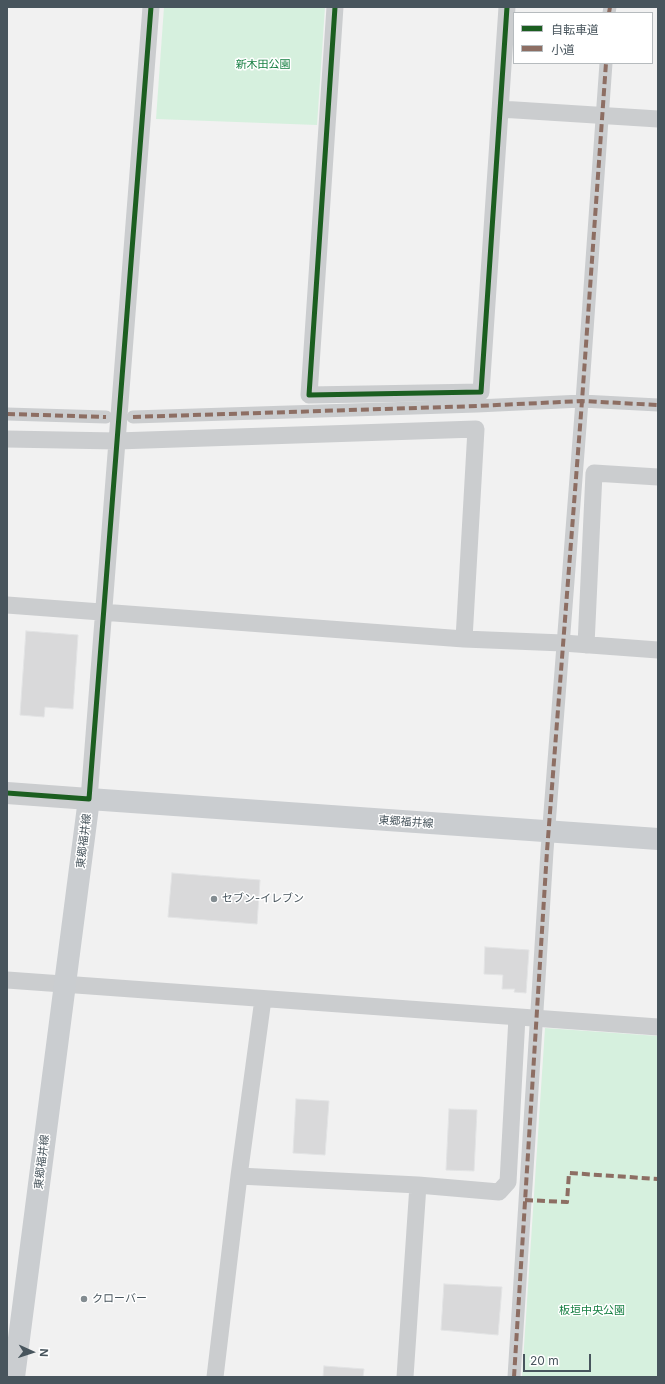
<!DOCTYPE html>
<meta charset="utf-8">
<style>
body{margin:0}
#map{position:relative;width:665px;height:1384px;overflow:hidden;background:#f1f1f1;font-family:Inter,"Noto Sans JP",sans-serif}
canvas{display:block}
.frame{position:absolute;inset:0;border:8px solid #48555d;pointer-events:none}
.legend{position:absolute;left:513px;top:12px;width:140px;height:52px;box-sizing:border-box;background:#fff;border:1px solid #b6bbbe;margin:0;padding:5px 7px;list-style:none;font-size:12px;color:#48555d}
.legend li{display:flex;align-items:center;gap:8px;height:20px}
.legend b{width:20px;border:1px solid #b6bbbe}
.north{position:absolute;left:12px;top:1332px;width:40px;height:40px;-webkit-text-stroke:3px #fff;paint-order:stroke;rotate:93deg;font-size:11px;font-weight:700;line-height:16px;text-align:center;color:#48555d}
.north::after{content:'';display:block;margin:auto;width:14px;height:18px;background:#48555d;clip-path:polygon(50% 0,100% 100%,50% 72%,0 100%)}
.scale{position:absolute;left:523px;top:1354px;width:68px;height:18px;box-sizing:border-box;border:2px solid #48555d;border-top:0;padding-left:5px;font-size:12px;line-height:14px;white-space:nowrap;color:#48555d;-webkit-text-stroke:3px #fff;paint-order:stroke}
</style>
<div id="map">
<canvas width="665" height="1384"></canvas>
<div class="frame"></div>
<ul class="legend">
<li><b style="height:5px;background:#1b5e20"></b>自転車道</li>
<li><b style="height:5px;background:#8d6e63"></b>小道</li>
</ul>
<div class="north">N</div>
<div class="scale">20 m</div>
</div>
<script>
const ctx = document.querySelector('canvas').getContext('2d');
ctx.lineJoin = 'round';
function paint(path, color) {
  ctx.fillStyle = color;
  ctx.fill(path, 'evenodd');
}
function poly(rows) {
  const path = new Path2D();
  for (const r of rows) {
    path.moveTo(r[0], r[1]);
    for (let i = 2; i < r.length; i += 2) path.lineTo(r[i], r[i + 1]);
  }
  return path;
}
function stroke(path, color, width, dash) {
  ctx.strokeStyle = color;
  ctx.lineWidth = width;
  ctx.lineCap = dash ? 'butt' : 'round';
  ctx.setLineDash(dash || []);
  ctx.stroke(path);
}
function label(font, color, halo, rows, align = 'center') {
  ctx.font = font + ' Inter,"Noto Sans JP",sans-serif';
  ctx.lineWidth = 3;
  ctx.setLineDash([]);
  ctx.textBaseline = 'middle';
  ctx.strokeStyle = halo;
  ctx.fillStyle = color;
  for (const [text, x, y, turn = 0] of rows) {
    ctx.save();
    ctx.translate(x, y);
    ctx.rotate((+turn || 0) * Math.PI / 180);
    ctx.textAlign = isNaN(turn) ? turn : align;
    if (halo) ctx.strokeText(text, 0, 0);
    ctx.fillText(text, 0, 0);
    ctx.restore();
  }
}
paint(poly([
 [164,7,325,7,317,125,156,119],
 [545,1028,658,1036,658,1377,522,1377]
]), '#d6f0de');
const building = poly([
 [26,631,78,635,73,709,45,707,44,717,20,715,26,631],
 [172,873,260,880,257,924,168,917,172,873],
 [485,947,529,950,526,993,514,992,515,989,502,989,503,975,484,974,485,947],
 [296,1099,329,1101,325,1155,293,1153,296,1099],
 [449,1109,477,1110,474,1171,446,1170,449,1109],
 [444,1284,502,1287,498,1335,441,1330,444,1284],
 [324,1366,364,1369,363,1377,323,1377,324,1366]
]);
paint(building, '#d9d9da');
stroke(building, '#e2e3e4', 1);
stroke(poly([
 [609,13,610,7],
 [7,414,106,417],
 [133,417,477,406,582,401,658,405],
 [514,1377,547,851,582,401,606,63]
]), '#cbcdcf', 13);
stroke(poly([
 [335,7,309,395,481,392,507,7],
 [500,109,658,119],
 [7,439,117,441,476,429,464,639],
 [7,605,464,639,563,643,658,650],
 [586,645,594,473,658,477],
 [89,799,151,7],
 [7,980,658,1027],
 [239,1176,418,1185,499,1192,508,1182,517,1017],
 [215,1377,239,1176,263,999],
 [405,1377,418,1185]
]), '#cbcdcf', 17);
stroke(poly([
 [7,793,89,799]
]), '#cbcdcf', 22);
stroke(poly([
 [14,1377,89,799,658,839]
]), '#cacdd0', 22);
stroke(poly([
 [609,13,610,7],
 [7,414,106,417],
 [133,417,477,406,582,401,658,405],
 [525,1200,567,1202,569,1173,658,1179],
 [514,1377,547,851,582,401,606,63]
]), '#8d6e63', 4, [8, 4]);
stroke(poly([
 [335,7,309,395,481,392,507,7],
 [7,793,89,799,151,7]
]), '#1b5e20', 5);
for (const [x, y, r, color] of [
 [214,899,4,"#838c91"],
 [84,1299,4,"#838c91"]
]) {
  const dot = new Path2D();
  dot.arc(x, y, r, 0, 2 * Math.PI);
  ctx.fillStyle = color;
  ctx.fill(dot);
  stroke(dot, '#fff', 1.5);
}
label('11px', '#178043', '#fff', [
 ["新木田公園",263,65],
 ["板垣中央公園",592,1311]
]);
label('11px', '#48555d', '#fff', [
 ["東郷福井線",406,822,4],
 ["東郷福井線",84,841,-83],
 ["東郷福井線",42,1162,-83]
]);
label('11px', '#48555d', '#fff', [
 ["セブン-イレブン",222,899],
 ["クローバー",92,1299]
], 'left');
</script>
